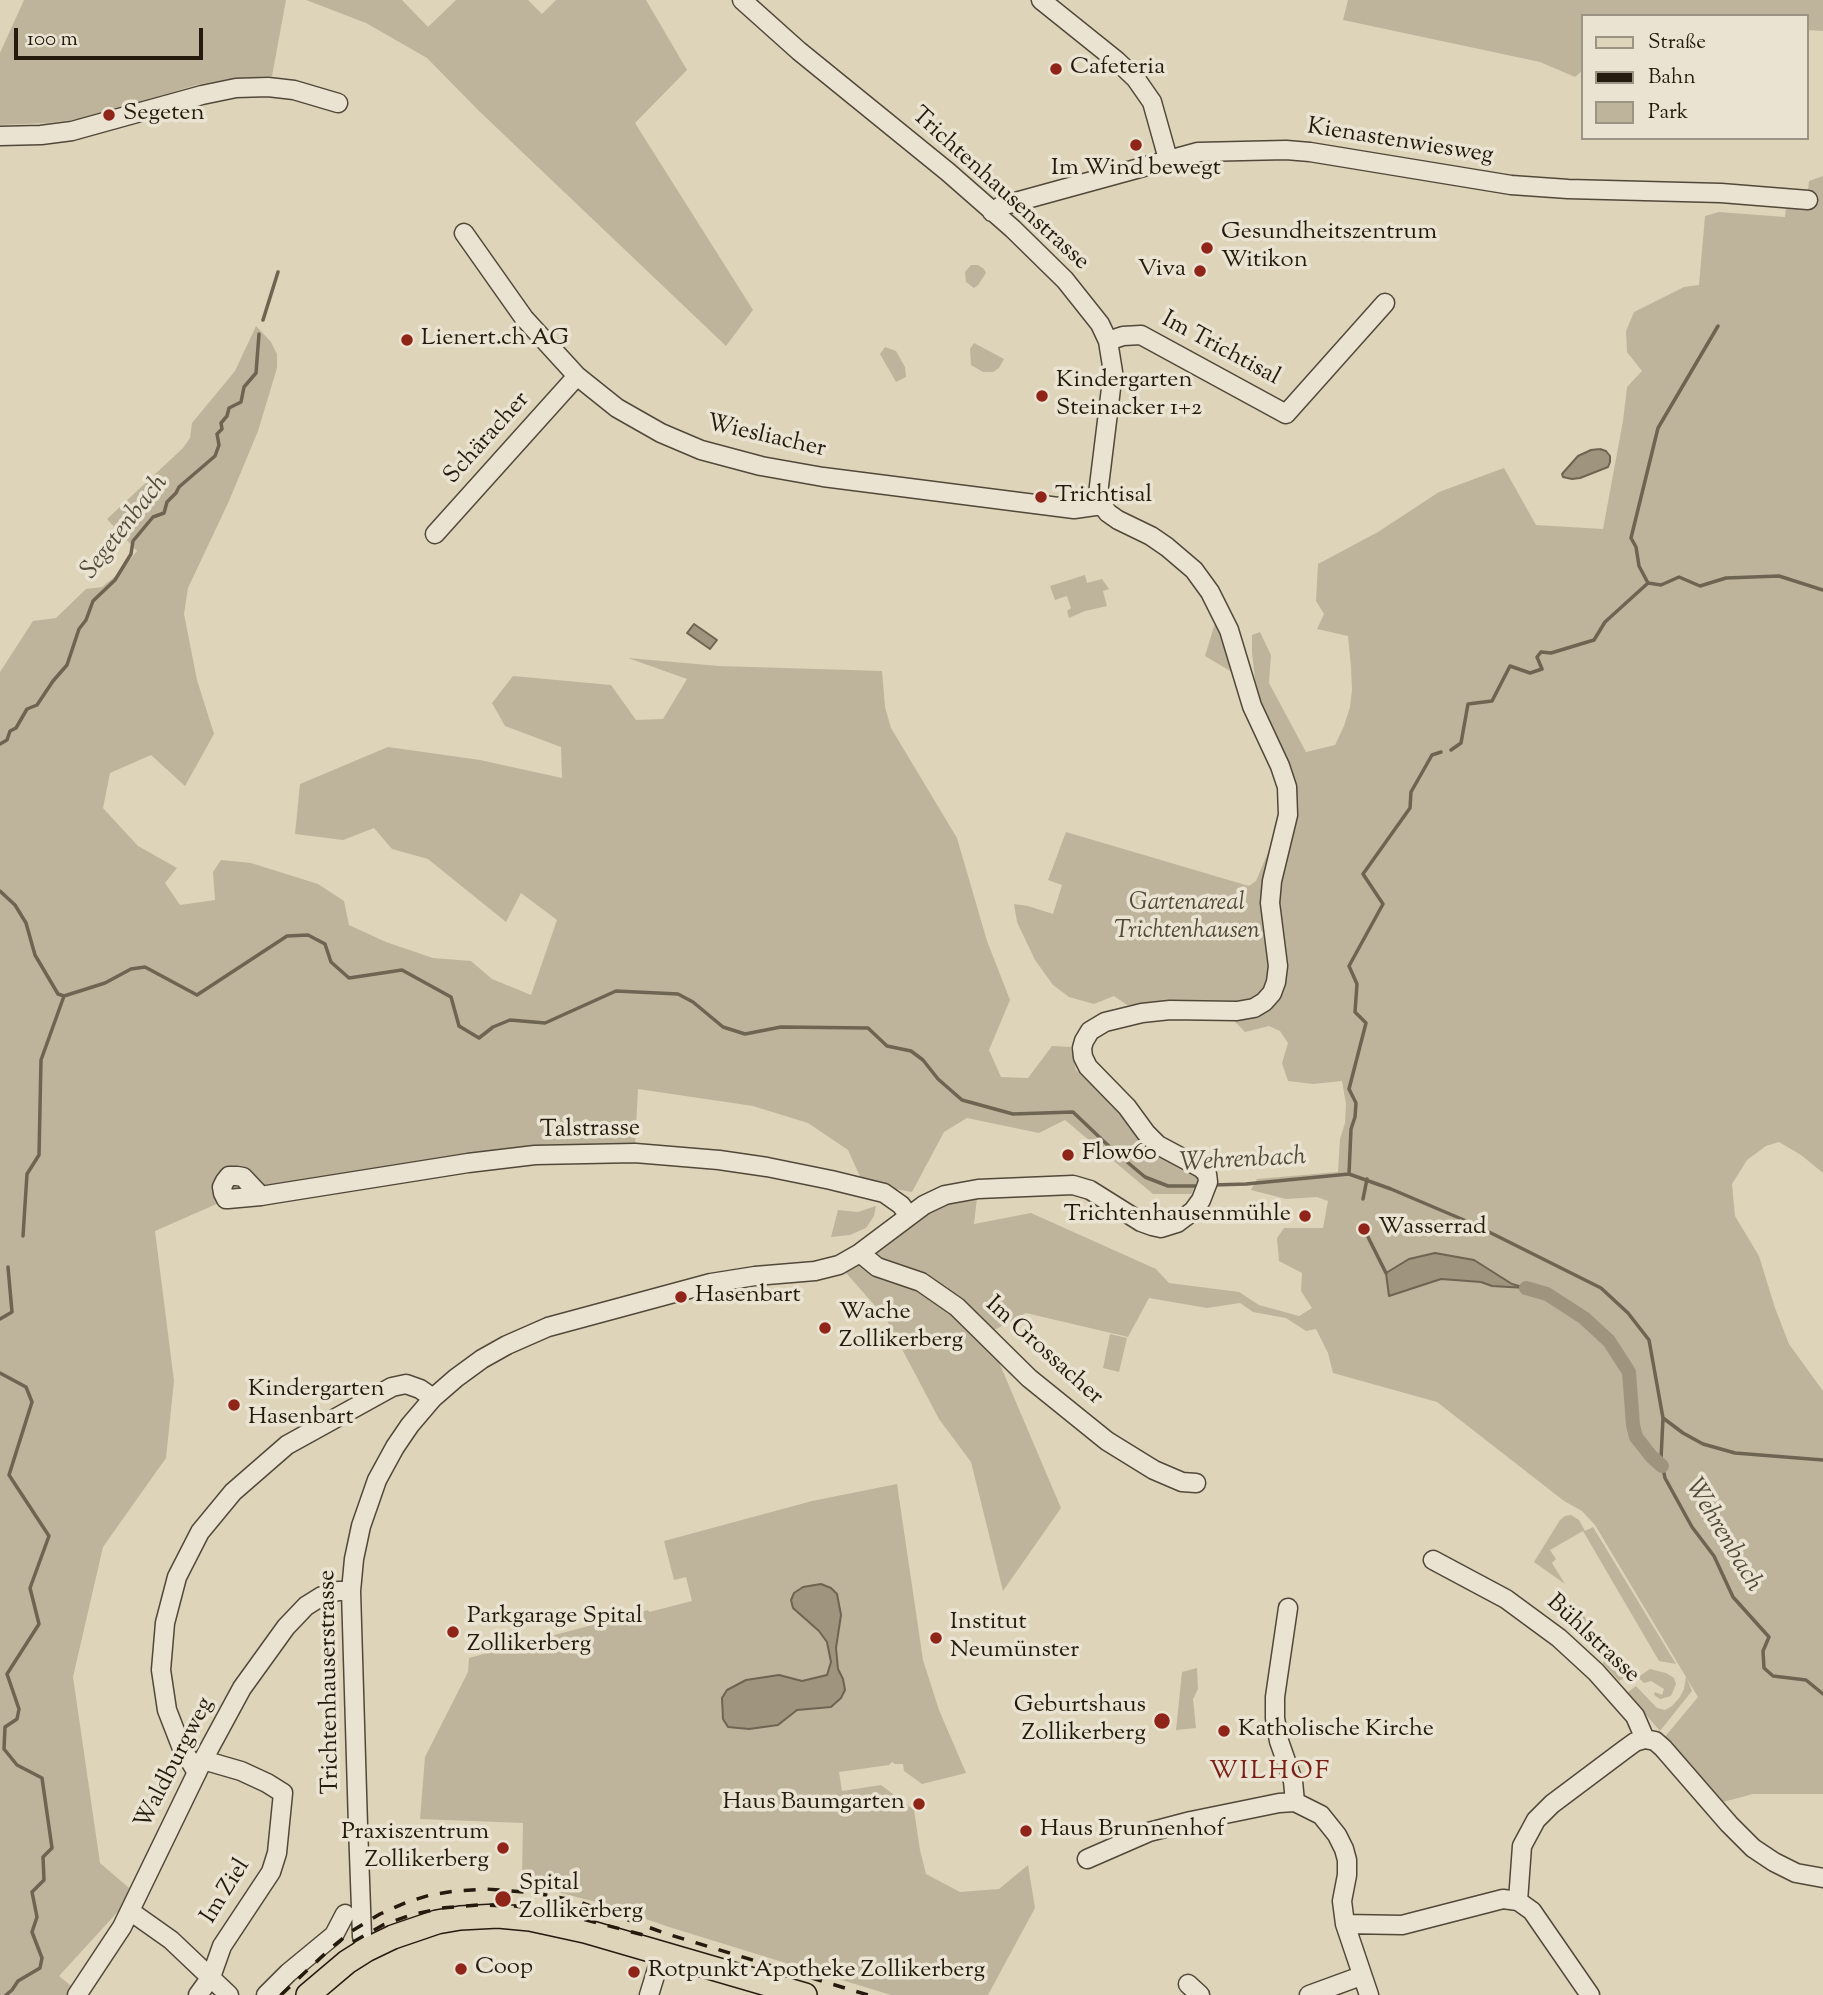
<!DOCTYPE html>
<meta charset="utf-8">
<style>
body{margin:0}
#map{position:relative;width:1823px;height:1995px;overflow:hidden;background:#ded4b9;font-family:"Sorts Mill Goudy",serif}
canvas{display:block}
.legend{position:absolute;left:1581px;top:14px;width:228px;height:126px;box-sizing:border-box;background:#eae3d2;border:2px solid #9b9384;margin:0;padding:9px 12px;list-style:none;font-size:21px;color:#241a0e}
.legend li{display:flex;align-items:center;gap:14px;height:35px}
.legend b{width:35px;border:2px solid #9b9384}
.scale{position:absolute;left:14px;top:28px;width:189px;height:32px;box-sizing:border-box;border:4px solid #241a0e;border-top:0;padding-left:9px;font-size:21px;line-height:24px;white-space:nowrap;color:#241a0e;-webkit-text-stroke:5px #eae3d2;paint-order:stroke}
</style>
<div id="map">
<canvas width="1823" height="1995"></canvas>
<ul class="legend">
<li><b style="height:9px;background:#ded4b9"></b>Straße</li>
<li><b style="height:9px;background:#241a0e"></b>Bahn</li>
<li><b style="height:19px;background:#beb49c"></b>Park</li>
</ul>
<div class="scale">100 m</div>
</div>
<script>
const ctx = document.querySelector('canvas').getContext('2d');
ctx.lineJoin = 'round';
function paint(path, color) {
  ctx.fillStyle = color;
  ctx.fill(path, 'evenodd');
}
function poly(rows) {
  const path = new Path2D();
  for (const r of rows) {
    path.moveTo(r[0], r[1]);
    for (let i = 2; i < r.length; i += 2) path.lineTo(r[i], r[i + 1]);
  }
  return path;
}
function stroke(path, color, width, dash) {
  ctx.strokeStyle = color;
  ctx.lineWidth = width;
  ctx.lineCap = dash ? 'butt' : 'round';
  ctx.setLineDash(dash || []);
  ctx.stroke(path);
}
function label(font, color, halo, rows, align = 'center') {
  ctx.font = font + ' "Sorts Mill Goudy",serif';
  ctx.lineWidth = 7;
  ctx.setLineDash([]);
  ctx.textBaseline = 'middle';
  ctx.strokeStyle = halo;
  ctx.fillStyle = color;
  for (const [text, x, y, turn = 0] of rows) {
    ctx.save();
    ctx.translate(x, y);
    ctx.rotate((+turn || 0) * Math.PI / 180);
    ctx.textAlign = isNaN(turn) ? turn : align;
    if (halo) ctx.strokeText(text, 0, 0);
    ctx.fillText(text, 0, 0);
    ctx.restore();
  }
}
paint(poly([
 [24,0,286,0,272,76,230,79,196,85,87,118,47,123,0,125,0,53],
 [306,0,402,0,428,27,456,0,528,0,542,14,556,0,646,0,687,70,635,123,753,310,726,346,479,111,427,58,366,23],
 [1348,0,1823,0,1823,31,1807,30,1807,16,1583,16,1583,70,1575,77,1540,62,1343,20],
 [1823,176,1823,1173,1801,1155,1779,1142,1766,1146,1747,1160,1732,1184,1735,1216,1759,1256,1775,1308,1789,1344,1823,1391,1823,1794,1753,1794,1723,1802,1663,1739,1698,1697,1687,1679,1692,1691,1660,1731,1627,1693,1636,1686,1657,1708,1665,1710,1672,1706,1680,1697,1684,1689,1686,1677,1595,1525,1582,1511,1564,1501,1437,1402,1333,1373,1328,1353,1316,1329,1306,1331,1286,1318,1253,1312,1240,1303,1207,1308,1149,1298,1128,1337,1026,1313,987,1334,1061,1508,1003,1591,971,1462,939,1419,885,1317,839,1265,924,1205,978,1189,974,1224,1031,1213,1156,1269,1169,1283,1239,1292,1259,1305,1299,1316,1312,1308,1301,1291,1302,1273,1279,1261,1277,1238,1284,1228,1323,1228,1328,1201,1317,1197,1286,1199,1251,1190,1257,1179,1338,1172,1340,1139,1345,1123,1346,1104,1342,1081,1313,1084,1288,1081,1282,1063,1288,1043,1280,1031,1269,1026,1245,1032,1216,1002,1127,1005,1114,996,1094,1004,1069,997,1053,985,1035,960,1017,922,1014,904,1028,906,1053,914,1062,885,1048,880,1066,832,1249,886,1256,881,1296,786,1256,689,1252,652,1252,635,1260,632,1271,655,1269,683,1306,752,1335,745,1344,726,1350,707,1352,690,1351,667,1348,636,1317,629,1324,614,1316,601,1318,564,1378,532,1439,492,1504,468,1536,525,1603,529,1623,421,1627,387,1642,371,1627,352,1626,331,1634,312,1684,287,1699,285,1705,216,1719,212,1785,217,1787,199,1807,200,1809,181],
 [971,265,978,265,984,269,986,273,978,285,974,288,966,282,965,272],
 [256,326,271,342,277,354,277,368,258,431,229,501,188,588,184,614,197,680,214,734,185,786,151,755,110,773,103,808,138,846,177,868,165,883,180,905,215,900,213,872,221,860,251,863,318,884,344,901,349,925,386,942,433,958,471,961,492,979,531,995,557,920,521,893,506,922,428,859,392,849,374,828,343,840,295,834,300,784,388,747,480,760,562,778,561,747,505,726,492,703,513,676,611,685,636,720,663,719,687,679,628,658,719,666,882,671,885,707,891,728,957,838,987,941,1010,1000,989,1050,1001,1077,1028,1078,1052,1046,1071,1047,1076,1070,1107,1099,1131,1127,1144,1147,1200,1177,1191,1194,1153,1194,1065,1120,1039,1133,967,1118,944,1132,912,1192,863,1183,848,1150,808,1123,753,1106,638,1089,635,1146,228,1199,155,1231,174,1381,166,1458,103,1547,73,1677,100,1863,135,1893,59,1976,75,1989,71,1995,0,1995,0,672,33,621,56,618,86,589,102,587,118,574,137,551,107,519,183,448,190,438,192,423,235,371],
 [974,343,1004,359,999,368,993,372,983,372,971,365,970,349],
 [885,347,896,351,905,367,906,377,896,382,880,354],
 [1085,575,1087,583,1102,579,1109,589,1103,591,1107,606,1085,611,1069,618,1067,611,1071,608,1067,596,1055,600,1050,586],
 [1216,620,1232,672,1205,656],
 [876,1206,874,1216,866,1228,850,1235,831,1237,838,1210,858,1212],
 [1110,1334,1127,1338,1119,1372,1103,1368],
 [897,1484,923,1660,939,1710,966,1773,922,1784,904,1771,903,1764,895,1764,892,1762,889,1765,839,1772,842,1791,881,1785,914,1810,920,1850,926,1874,960,1892,999,1889,1028,1865,1035,1908,988,1995,891,1995,802,1968,669,1927,603,1904,543,1888,522,1878,523,1823,420,1819,425,1757,468,1672,469,1658,648,1610,649,1612,692,1601,686,1577,674,1580,664,1541,812,1501],
 [1571,1515,1579,1520,1585,1531,1593,1527,1676,1664,1659,1661,1583,1531,1550,1550,1556,1559,1552,1563,1565,1584,1534,1562,1560,1520,1565,1516],
 [1583,1614,1613,1664,1625,1667,1629,1675,1619,1681,1603,1663,1604,1661,1591,1650,1598,1642,1576,1622],
 [1197,1668,1198,1689,1193,1699,1196,1728,1176,1730,1182,1672],
 [1650,1669,1666,1673,1674,1678,1676,1684,1671,1696,1660,1699,1654,1695,1655,1692,1662,1695,1664,1689,1651,1681,1644,1683,1638,1677]
]), '#beb49c');
const water = poly([
 [1600,449,1606,451,1610,456,1610,462,1608,467,1580,478,1572,479,1563,477,1562,474,1578,456,1591,450,1600,449],
 [694,624,717,640,710,649,687,633,694,624],
 [1435,1253,1474,1260,1512,1284,1526,1288,1492,1286,1481,1282,1441,1279,1389,1296,1386,1273,1409,1259,1435,1253],
 [821,1584,831,1588,837,1594,841,1615,836,1648,838,1669,843,1679,845,1690,841,1698,831,1707,797,1710,778,1725,749,1729,728,1727,723,1719,722,1698,727,1690,746,1680,779,1675,802,1681,827,1675,831,1662,827,1642,819,1631,793,1608,791,1600,794,1593,803,1587,821,1584]
]);
paint(water, '#9f957f');
stroke(water, '#6e6452', 2);
stroke(poly([
 [263,320,278,272],
 [1648,583,1639,566,1636,547,1631,538,1658,428,1718,326],
 [0,744,7,740,10,731,16,728,27,709,37,705,53,681,67,665,79,629,86,620,93,601,115,580,131,554,133,541,153,517,164,513,167,502,176,493,179,487,215,456,219,445,217,434,222,429,221,423,227,416,229,408,241,402,244,387,256,373,259,334],
 [1451,750,1461,743,1468,704,1492,701,1510,666,1530,673,1542,669,1537,657,1541,652,1551,653,1594,640,1605,622,1648,583,1661,585,1679,577,1700,586,1726,578,1779,576,1823,590],
 [0,891,15,905,26,923,35,955,58,994,64,996,105,983,131,969,145,967,197,995,287,936,308,935,325,944,331,962,349,978,402,970,451,997,459,1026,479,1038,493,1027,510,1020,545,1023,616,991,678,994,693,1002,723,1027,745,1034,781,1027,868,1028,887,1046,911,1051,923,1060,938,1079,962,1100,1013,1114,1073,1112,1114,1151,1145,1177,1168,1186,1199,1186],
 [1349,1174,1351,1129,1355,1117,1356,1103,1349,1089,1366,1023,1355,1012,1357,984,1349,966,1383,904,1363,874,1410,808,1411,792,1432,755,1441,752],
 [1213,1185,1246,1184,1349,1174,1391,1189,1471,1223,1601,1288,1628,1313,1649,1340,1663,1418,1661,1459,1665,1478,1692,1527,1714,1556,1733,1597,1769,1637,1763,1651,1764,1668,1773,1676,1806,1680,1823,1694],
 [1363,1199,1367,1179],
 [1364,1229,1386,1273],
 [23,1236,27,1174,39,1155,41,1060,64,996],
 [0,1319,12,1312,8,1267],
 [0,1373,26,1387,32,1402,9,1475,49,1536,30,1588,39,1624,7,1674,19,1709,17,1719,5,1727,4,1749,17,1765,42,1778,52,1848,43,1857,44,1880,32,1892,37,1917,32,1932,42,1958,40,1968,18,1981,12,1990,6,1995],
 [1663,1418,1683,1433,1703,1444,1735,1453,1823,1460]
]), '#6e6452', 3.5);
stroke(poly([
 [1526,1288,1547,1294,1584,1318,1609,1341,1629,1372,1633,1425,1636,1437,1651,1456,1662,1466]
]), '#9f957f', 14);
const minor = poly([
 [1041,0,1117,61,1136,79,1152,102,1168,159],
 [0,136,41,135,72,131,202,95,236,88,268,87,294,90,338,103],
 [992,212,1001,206,1012,203,1198,152,1286,150,1310,152,1511,185,1568,189,1721,193,1808,200],
 [464,233,524,318,577,376,617,408,661,433,701,450,761,466,823,477,1074,509,1102,505],
 [1108,341,1123,336,1141,335,1286,414,1385,303],
 [435,534,577,376],
 [261,1196,243,1177,237,1176,229,1176,225,1181,222,1187,223,1193,226,1199,228,1199,261,1196,273,1194,468,1163,535,1155,635,1153,719,1160,767,1167,831,1180,884,1193,901,1205,909,1216],
 [860,1253,877,1267,921,1282,957,1307,1029,1378,1107,1441,1154,1470,1182,1482,1196,1483],
 [1433,1560,1506,1599,1559,1638,1596,1672,1635,1716,1645,1739],
 [1288,1608,1275,1697,1275,1718,1279,1741,1293,1781,1295,1802],
 [197,1773,181,1746,167,1710,161,1670,165,1623,177,1577,200,1532,233,1492,287,1445,392,1387,406,1384,420,1389,433,1398],
 [1295,1802,1321,1815,1337,1835,1344,1849,1347,1860,1347,1875,1342,1901,1345,1924,1369,1995],
 [1087,1859,1149,1832,1191,1821,1279,1803,1295,1802],
 [1518,1901,1522,1846,1536,1820,1552,1804,1624,1750,1635,1742,1645,1739,1655,1741,1663,1748,1729,1824,1753,1848,1774,1862,1796,1873,1823,1878],
 [1518,1901,1532,1911,1590,1995],
 [130,1911,171,1940,229,1995],
 [1345,1924,1402,1925,1503,1899,1518,1901],
 [366,1950,362,1936,358,1826,351,1591,354,1559,361,1526,377,1480,395,1447,410,1425,433,1398,456,1378,482,1359,507,1345,548,1327,711,1283,755,1276,815,1271,839,1265,860,1253,924,1205,945,1195,978,1189,1073,1185,1090,1190,1141,1222,1152,1226,1161,1228,1177,1223,1193,1211,1201,1200,1208,1182,1207,1174,1201,1168,1158,1145,1146,1133,1127,1107,1088,1067,1083,1057,1082,1048,1084,1041,1090,1031,1105,1022,1142,1013,1170,1010,1237,1011,1254,1008,1264,1002,1272,993,1276,982,1278,966,1270,903,1272,881,1288,815,1287,787,1280,766,1252,706,1229,630,1210,592,1194,570,1167,547,1151,536,1118,520,1108,513,1102,505,1098,495,1099,486,1113,372,1108,341,1100,324,1065,280,1013,229,948,172,799,51,742,0],
 [1188,1984,1200,1995],
 [77,1995,122,1927,203,1760,242,1688,286,1627,306,1606,322,1596,338,1591,351,1591],
 [198,1995,211,1977,222,1946,271,1872,277,1853,283,1793,267,1783,241,1771,203,1760],
 [266,1995,288,1973,334,1935,345,1914],
 [649,1995,662,1953],
 [1309,1995,1361,1976]
]);
const major = poly([
 [308,1995,347,1962,366,1950,393,1937,437,1922,460,1918,498,1916,530,1919,585,1931,805,1995]
]);
stroke(minor, '#524839', 21);
stroke(major, '#241a0e', 26);
stroke(minor, '#eae3d2', 18);
stroke(major, '#ded4b9', 23);
stroke(poly([
 [353,1942,383,1925,411,1915,442,1908,478,1905,515,1906,556,1912,651,1937],
 [281,1995,331,1948,352,1931,380,1914,407,1902,430,1895,455,1891,486,1889,536,1893,577,1901,667,1934,868,1995]
]), '#241a0e', 3.5, [12, 12]);
for (const [x, y, r, color] of [
 [1056,69,7,"#8f2418"],
 [109,115,7,"#8f2418"],
 [1136,145,7,"#8f2418"],
 [1207,248,7,"#8f2418"],
 [1200,271,7,"#8f2418"],
 [407,340,7,"#8f2418"],
 [1042,396,7,"#8f2418"],
 [1041,497,7,"#8f2418"],
 [1068,1155,7,"#8f2418"],
 [1305,1216,7,"#8f2418"],
 [1364,1229,7,"#8f2418"],
 [681,1297,7,"#8f2418"],
 [825,1328,7,"#8f2418"],
 [234,1405,7,"#8f2418"],
 [453,1632,7,"#8f2418"],
 [936,1638,7,"#8f2418"],
 [1162,1721,9,"#8f2418"],
 [1224,1731,7,"#8f2418"],
 [919,1804,7,"#8f2418"],
 [1026,1831,7,"#8f2418"],
 [503,1848,7,"#8f2418"],
 [503,1899,9,"#8f2418"],
 [461,1969,7,"#8f2418"],
 [634,1972,7,"#8f2418"]
]) {
  const dot = new Path2D();
  dot.arc(x, y, r, 0, 2 * Math.PI);
  ctx.fillStyle = color;
  ctx.fill(dot);
  stroke(dot, '#eae3d2', 2.5);
}
label('24px', '#241a0e', '#eae3d2', [
 ["Cafeteria",1070,69],
 ["Segeten",123,115],
 ["Im Wind bewegt",1136,170,"center"],
 ["Gesundheitszentrum",1221,234],
 ["Witikon",1221,262],
 ["Viva",1186,271,"right"],
 ["Lienert.ch AG",421,340],
 ["Kindergarten",1056,382],
 ["Steinacker 1+2",1056,410],
 ["Trichtisal",1055,497],
 ["Flow60",1082,1155],
 ["Trichtenhausenmühle",1291,1216,"right"],
 ["Wasserrad",1378,1229],
 ["Hasenbart",695,1297],
 ["Wache",839,1314],
 ["Zollikerberg",839,1342],
 ["Kindergarten",248,1391],
 ["Hasenbart",248,1419],
 ["Parkgarage Spital",467,1618],
 ["Zollikerberg",467,1646],
 ["Institut",950,1624],
 ["Neumünster",950,1652],
 ["Geburtshaus",1146,1707,"right"],
 ["Zollikerberg",1146,1735,"right"],
 ["Katholische Kirche",1238,1731],
 ["Haus Baumgarten",905,1804,"right"],
 ["Haus Brunnenhof",1040,1831],
 ["Praxiszentrum",489,1834,"right"],
 ["Zollikerberg",489,1862,"right"],
 ["Spital",519,1885],
 ["Zollikerberg",519,1913],
 ["Coop",475,1969],
 ["Rotpunkt Apotheke Zollikerberg",648,1972]
], 'left');
label('24px', '#241a0e', '#eae3d2', [
 ["Kienastenwiesweg",1400,143,9],
 ["Trichtenhausenstrasse",999,190,42],
 ["Im Trichtisal",1220,350,28],
 ["Wiesliacher",766,438,13],
 ["Schäracher",488,439,-48],
 ["Talstrasse",590,1131,-1],
 ["Im Grossacher",1043,1352,42],
 ["Bühlstrasse",1592,1640,43],
 ["Trichtenhauserstrasse",331,1682,-91],
 ["Waldburgweg",176,1764,-63],
 ["Im Ziel",227,1892,-58]
]);
label('italic 24px', '#524839', '#eae3d2', [
 ["Gartenareal",1187,905],
 ["Trichtenhausen",1187,933]
]);
label('italic 26px', '#554b3b', '#eae3d2', [
 ["Segetenbach",126,528,-52],
 ["Wehrenbach",1243,1162,-3],
 ["Wehrenbach",1722,1536,59]
]);
ctx.letterSpacing = '2px';
label('26px', '#7a1f14', '#eae3d2', [
 ["WILHOF",1270,1774]
]);
ctx.letterSpacing = '0px';
</script>
